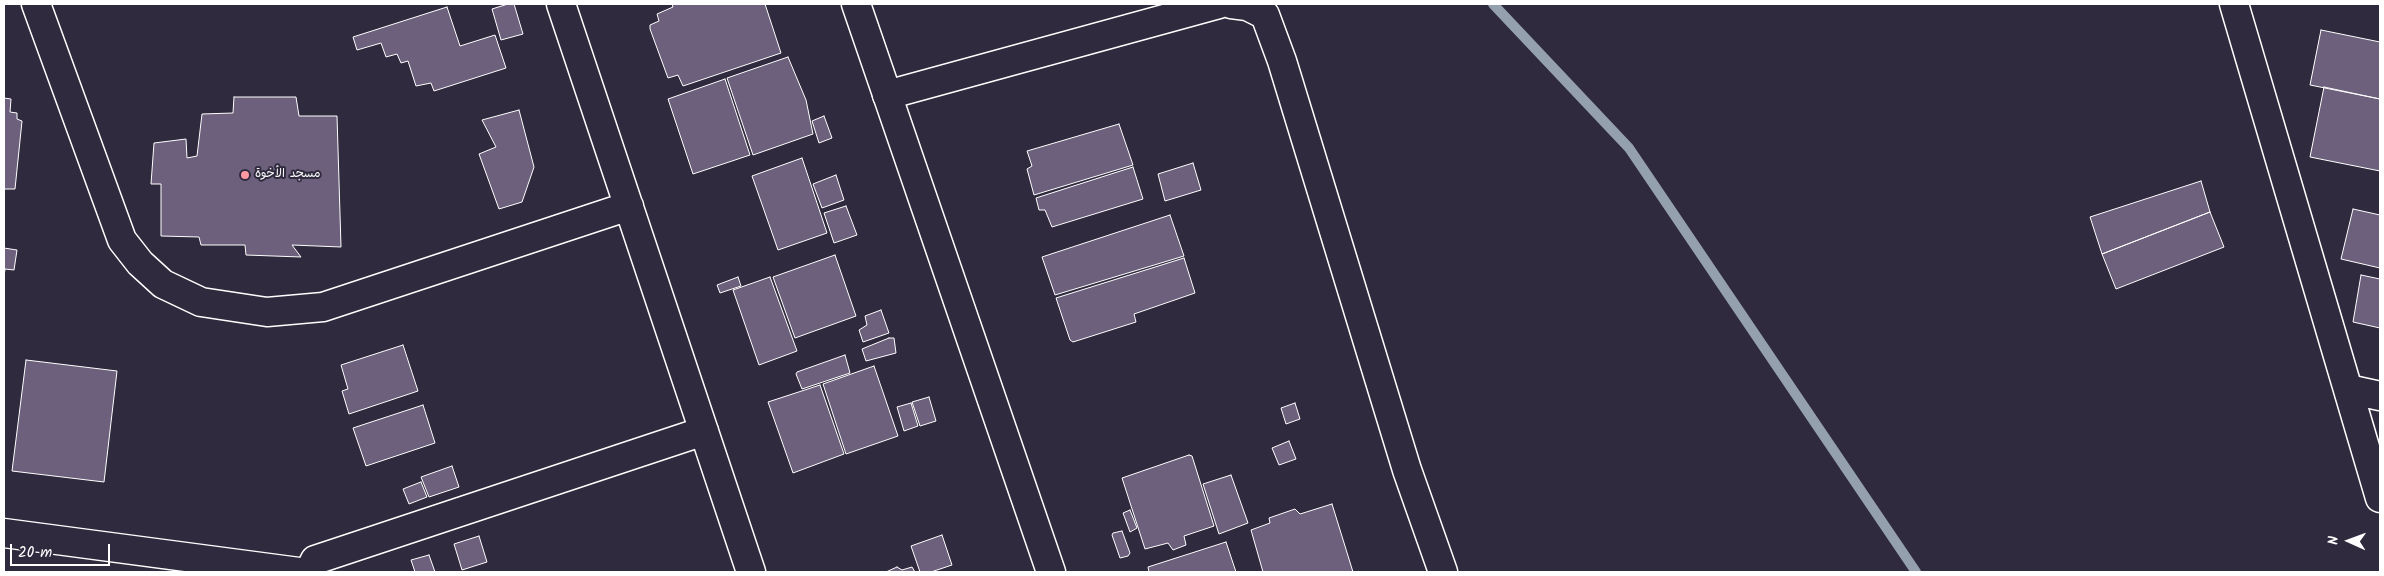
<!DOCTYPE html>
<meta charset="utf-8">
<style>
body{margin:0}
#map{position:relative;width:2384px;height:576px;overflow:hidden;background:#2f2a3d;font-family:Kalam,sans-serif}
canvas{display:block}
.frame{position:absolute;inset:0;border:5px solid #fff;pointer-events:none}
.north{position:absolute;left:2324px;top:516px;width:50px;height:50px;-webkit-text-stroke:4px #2f2a3d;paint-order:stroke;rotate:272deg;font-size:14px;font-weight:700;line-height:20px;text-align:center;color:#fff}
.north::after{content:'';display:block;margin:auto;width:18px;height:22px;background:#fff;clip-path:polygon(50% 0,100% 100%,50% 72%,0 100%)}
.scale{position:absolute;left:10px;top:544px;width:100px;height:22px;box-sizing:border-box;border:2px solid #fff;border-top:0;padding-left:6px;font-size:15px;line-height:18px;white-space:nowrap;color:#fff;-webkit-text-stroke:4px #2f2a3d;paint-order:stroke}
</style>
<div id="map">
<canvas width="2384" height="576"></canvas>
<div class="frame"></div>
<div class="north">N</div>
<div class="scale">20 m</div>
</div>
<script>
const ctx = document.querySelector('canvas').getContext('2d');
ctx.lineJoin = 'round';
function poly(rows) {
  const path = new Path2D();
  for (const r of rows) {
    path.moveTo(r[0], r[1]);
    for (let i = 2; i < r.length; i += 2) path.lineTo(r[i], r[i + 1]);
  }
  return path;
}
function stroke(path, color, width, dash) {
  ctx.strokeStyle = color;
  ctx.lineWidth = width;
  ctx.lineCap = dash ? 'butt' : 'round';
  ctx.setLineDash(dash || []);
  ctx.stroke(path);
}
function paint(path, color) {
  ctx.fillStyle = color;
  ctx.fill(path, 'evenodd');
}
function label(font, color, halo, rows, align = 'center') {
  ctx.font = font + ' Kalam,"Playpen Sans Arabic",sans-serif';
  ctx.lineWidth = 4;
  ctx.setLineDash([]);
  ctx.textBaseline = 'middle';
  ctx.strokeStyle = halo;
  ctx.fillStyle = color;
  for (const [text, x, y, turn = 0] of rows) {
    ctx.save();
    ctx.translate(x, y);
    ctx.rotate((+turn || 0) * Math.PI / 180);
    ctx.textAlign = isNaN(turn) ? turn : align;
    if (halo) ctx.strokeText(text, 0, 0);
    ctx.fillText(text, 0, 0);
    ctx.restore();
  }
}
stroke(poly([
 [1493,4,1629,148,1916,572]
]), '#95a0af', 10);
const building = poly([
 [508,4,514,4,523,34,501,40,492,9,508,4],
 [672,4,765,4,781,53,683,86,678,75,668,78,650,29,650,25,659,21,657,14,673,7,672,4],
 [447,7,460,46,495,35,506,68,434,91,431,83,416,86,408,61,401,63,397,54,386,57,381,43,357,50,353,37,447,7],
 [2321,30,2380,42,2380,99,2310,85,2321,30],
 [788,57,806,100,813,134,753,155,727,78,788,57],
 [725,79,750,155,693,174,668,99,725,79],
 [2324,87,2380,99,2380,171,2310,157,2324,87],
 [234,97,296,97,299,116,337,116,341,247,292,245,301,257,246,255,245,245,201,245,199,237,161,236,161,184,151,184,154,143,186,139,187,158,197,156,202,114,233,113,234,97],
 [4,98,11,99,10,112,17,113,17,119,22,121,15,189,4,189,4,98],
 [519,110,534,167,522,202,499,209,479,154,496,147,482,120,519,110],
 [824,116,832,138,819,143,812,121,824,116],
 [1119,124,1133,165,1034,195,1027,169,1032,166,1027,151,1119,124],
 [802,158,827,233,778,250,752,176,802,158],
 [1193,163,1201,190,1165,201,1158,174,1193,163],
 [1133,167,1143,199,1052,227,1045,210,1039,210,1036,198,1133,167],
 [836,175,844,200,822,208,813,184,836,175],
 [2201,181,2210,212,2102,254,2090,217,2201,181],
 [846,206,857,235,834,243,824,213,846,206],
 [2353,209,2380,215,2380,268,2341,259,2353,209],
 [2210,212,2224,247,2116,289,2102,254,2210,212],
 [1170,215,1184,256,1055,295,1042,257,1170,215],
 [4,248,17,250,14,270,5,269,4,277,4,248],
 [835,255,856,316,795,338,773,277,835,255],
 [1184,258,1195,293,1134,314,1136,322,1073,342,1070,340,1056,298,1184,258],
 [2361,275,2380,279,2380,328,2353,322,2361,275],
 [738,277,741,286,720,293,717,285,738,277],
 [770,277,797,351,759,365,733,290,770,277],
 [881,310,889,333,863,342,859,330,867,325,865,316,881,310],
 [889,338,894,338,896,353,866,361,862,349,889,338],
 [403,345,418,391,349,414,342,391,348,389,341,365,403,345],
 [845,355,850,373,802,389,796,374,797,372,845,355],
 [26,360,117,371,104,482,12,471,26,360],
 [874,366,898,436,846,454,823,384,874,366],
 [820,385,844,454,793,473,768,402,820,385],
 [929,397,936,421,920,426,912,402,929,397],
 [911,403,918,426,904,431,897,407,911,403],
 [1295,403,1300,419,1286,424,1281,408,1295,403],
 [423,405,435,443,366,466,353,428,423,405],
 [1289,441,1296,459,1279,465,1272,448,1289,441],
 [1189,455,1192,456,1214,526,1184,536,1186,545,1173,550,1168,543,1145,549,1122,478,1189,455],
 [452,466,459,487,429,497,421,477,452,466],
 [1231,475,1248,523,1219,534,1203,484,1231,475],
 [421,482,427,497,409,504,403,489,421,482],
 [1332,504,1353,572,1263,572,1251,530,1270,523,1269,518,1295,509,1300,514,1332,504],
 [1130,510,1137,528,1130,532,1123,513,1130,510],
 [1122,531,1130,553,1128,556,1120,558,1112,535,1113,533,1122,531],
 [942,535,952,565,931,572,920,572,911,546,942,535],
 [479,536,487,562,462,570,454,544,479,536],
 [1226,542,1236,572,1149,572,1148,567,1226,542],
 [429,555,435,572,415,572,411,560,429,555],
 [897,567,902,570,912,567,915,572,886,572,897,567]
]);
paint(building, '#6c607c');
stroke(building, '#fff', 1);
const street = poly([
 [36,4,122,240,140,263,163,284,201,302,267,312,323,307,629,206],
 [561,4,751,572],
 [1231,4,1247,6,1265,15,1282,61,1407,470,1443,572],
 [2234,4,2380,498],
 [887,95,1219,4],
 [2348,389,2380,396],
 [4,533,299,572],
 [309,572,315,560,704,431]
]);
const secondary = poly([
 [856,4,1051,572]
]);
stroke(street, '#fff', 31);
stroke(secondary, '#fff', 31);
stroke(street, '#2f2a3d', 28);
stroke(secondary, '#2f2a3d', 28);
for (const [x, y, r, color] of [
 [245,175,5,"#ff9aa2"]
]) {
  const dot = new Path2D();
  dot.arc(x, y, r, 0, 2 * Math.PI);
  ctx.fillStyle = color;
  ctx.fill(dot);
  stroke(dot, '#2f2a3d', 2);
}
label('12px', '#fff', '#2f2a3d', [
 ["مسجد الأخوة",255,175]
], 'left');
</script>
